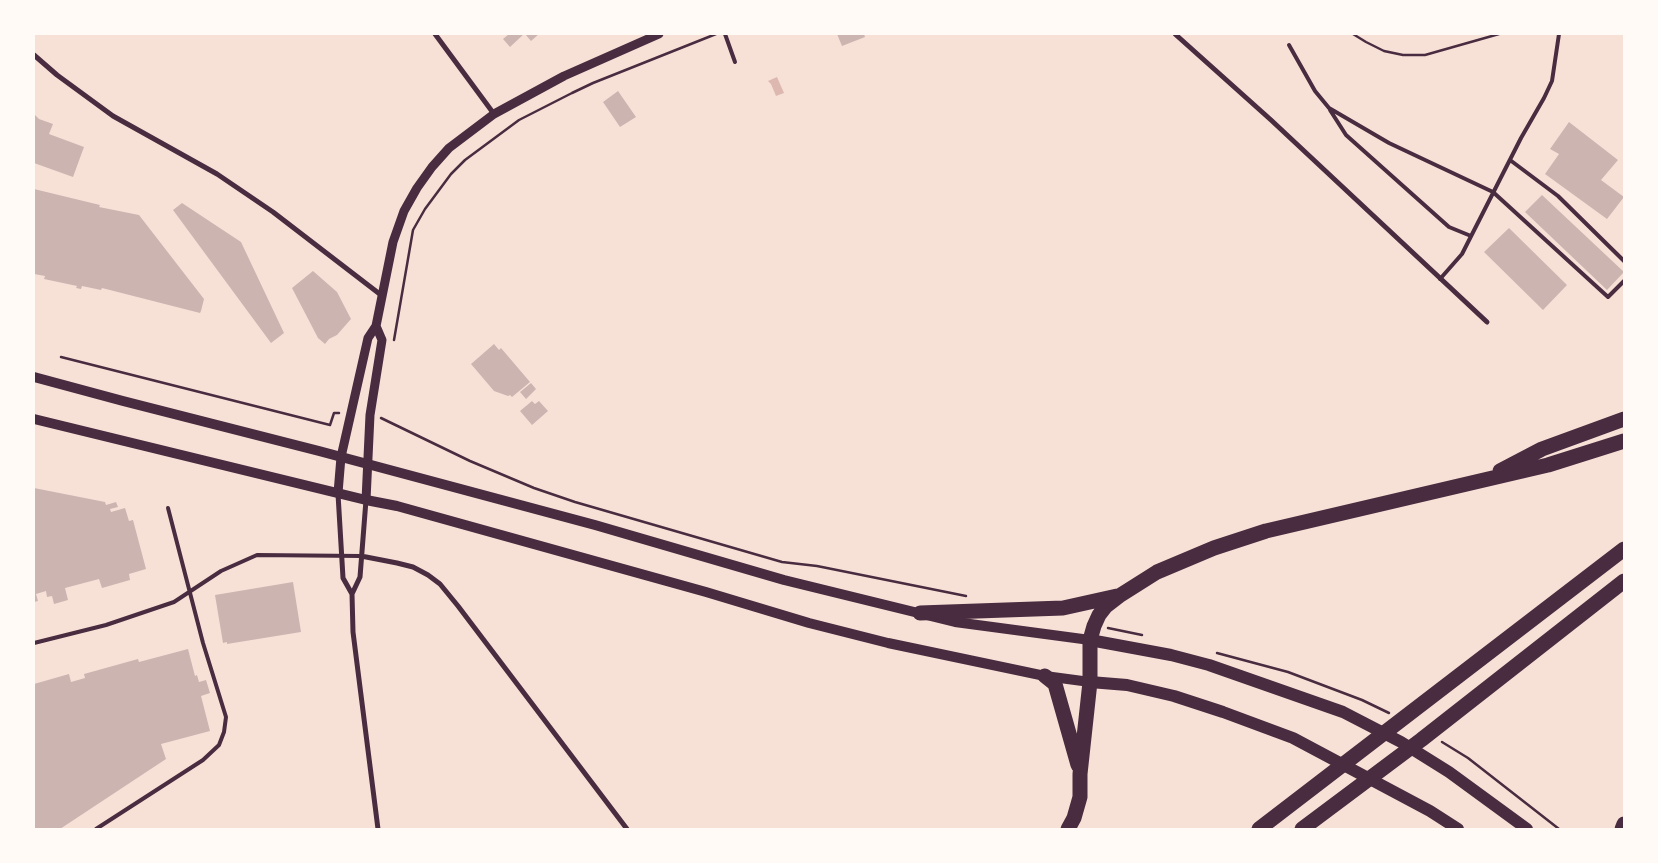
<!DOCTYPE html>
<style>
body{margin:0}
#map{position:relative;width:1658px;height:863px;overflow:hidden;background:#f7e1d7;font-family:"PT Sans",sans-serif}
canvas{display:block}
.frame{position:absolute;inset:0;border:35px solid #fffaf5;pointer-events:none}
</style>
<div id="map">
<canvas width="1658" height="863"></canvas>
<div class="frame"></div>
</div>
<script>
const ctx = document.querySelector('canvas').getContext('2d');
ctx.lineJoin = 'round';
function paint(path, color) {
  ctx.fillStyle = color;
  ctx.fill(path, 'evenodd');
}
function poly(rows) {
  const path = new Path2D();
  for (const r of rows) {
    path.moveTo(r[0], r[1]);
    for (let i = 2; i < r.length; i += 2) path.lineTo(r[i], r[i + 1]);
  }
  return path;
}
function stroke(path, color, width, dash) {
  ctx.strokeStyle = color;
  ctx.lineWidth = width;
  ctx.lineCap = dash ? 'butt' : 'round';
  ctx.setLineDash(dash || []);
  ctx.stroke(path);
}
paint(poly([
 [777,77,784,93,776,96,771,84,768,81]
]), '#dcb8b0');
paint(poly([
 [509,34,524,34,510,47,503,39],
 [525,34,539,34,531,41],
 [837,34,864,34,865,37,842,46],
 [618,91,636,117,620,127,603,102],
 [34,114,39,119,53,124,49,134,84,147,73,177,34,163],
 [1569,122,1618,160,1601,180,1624,197,1607,219,1545,174,1559,154,1550,149],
 [34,189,100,205,99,207,139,215,204,299,201,311,200,313,102,288,101,290,82,286,81,289,76,288,77,286,44,279,45,276,34,274],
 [1542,195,1624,272,1607,290,1525,212],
 [182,203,241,242,284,333,271,343,173,210],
 [1509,228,1567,285,1543,310,1484,252],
 [313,271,337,292,351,319,337,335,329,339,325,344,318,338,292,288],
 [494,344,499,350,501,348,530,382,512,397,510,395,508,396,494,391,471,364],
 [531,383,536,389,526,399,520,392],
 [532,401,535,404,539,401,548,411,532,425,520,411],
 [34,488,105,502,106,505,116,502,118,507,110,509,111,512,125,508,129,521,133,520,146,569,129,574,130,580,102,588,99,579,65,588,68,600,54,604,52,596,47,597,46,591,36,594,38,601,34,602],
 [293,582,301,632,227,644,227,642,223,643,215,595],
 [188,649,195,676,197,675,199,682,206,680,210,693,201,696,210,731,161,744,166,759,60,829,34,829,34,684,69,674,71,682,85,678,84,674,138,659,139,662]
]), '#ccb4b1');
stroke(poly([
 [1353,34,1366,42,1384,51,1403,55,1425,55,1499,34],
 [394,340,413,230,425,209,451,174,465,160,519,120,572,93,593,83,716,34],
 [61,357,330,425,334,413,339,413],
 [381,418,470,461,534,488,575,502,782,562,817,566,966,596],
 [1108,628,1142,635],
 [1217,653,1288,672,1362,700,1389,713],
 [1442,742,1468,758,1559,829]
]), '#4a2c40', 2.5);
stroke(poly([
 [725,34,735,62],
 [1289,45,1315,91,1329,108,1389,143,1493,192,1608,297,1624,281],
 [1330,110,1346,135,1449,227,1471,236],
 [1510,160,1558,196,1624,261],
 [1440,279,1462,254,1521,138,1544,98,1552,81,1559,34],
 [34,643,106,625,174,602,221,571,257,555,361,556],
 [96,829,203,760,219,745,224,732,226,717,203,643,168,508]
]), '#4a2c40', 4);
stroke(poly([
 [435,34,494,114],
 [1175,34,1271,120,1487,322],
 [34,55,57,75,113,116,217,174,273,212,381,295],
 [338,494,343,578,352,594,353,632,378,829],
 [361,556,397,563,413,567,428,575,440,584,458,606,627,829],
 [352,594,360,577,366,500]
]), '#4a2c40', 5);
stroke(poly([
 [338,493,341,457,368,338,376,326,393,242,404,211,417,188,432,167,449,148,494,114,564,76,659,34],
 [366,500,370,415,382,340,376,326]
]), '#4a2c40', 9);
stroke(poly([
 [34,377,123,401,319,451,595,525,784,580,955,622,1090,640],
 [34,419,366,500,397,506,706,592,809,623,888,643,1045,676,1090,682]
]), '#4a2c40', 10);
stroke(poly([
 [1090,640,1171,655,1209,665,1343,712,1401,742,1449,772,1527,829],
 [1090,682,1127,685,1174,696,1223,712,1293,738,1430,811,1458,829]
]), '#4a2c40', 12);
stroke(poly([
 [1500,471,1542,449,1624,419],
 [920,613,1063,608,1117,596],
 [1045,676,1055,684,1078,765],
 [1068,829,1074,818,1080,797,1080,774,1090,682,1090,640,1094,626,1099,615,1106,606,1119,596,1157,572,1214,548,1266,531,1548,465,1624,441],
 [1259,829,1624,549],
 [1302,829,1421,740,1624,581],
 [1622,829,1624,824]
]), '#4a2c40', 15);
</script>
